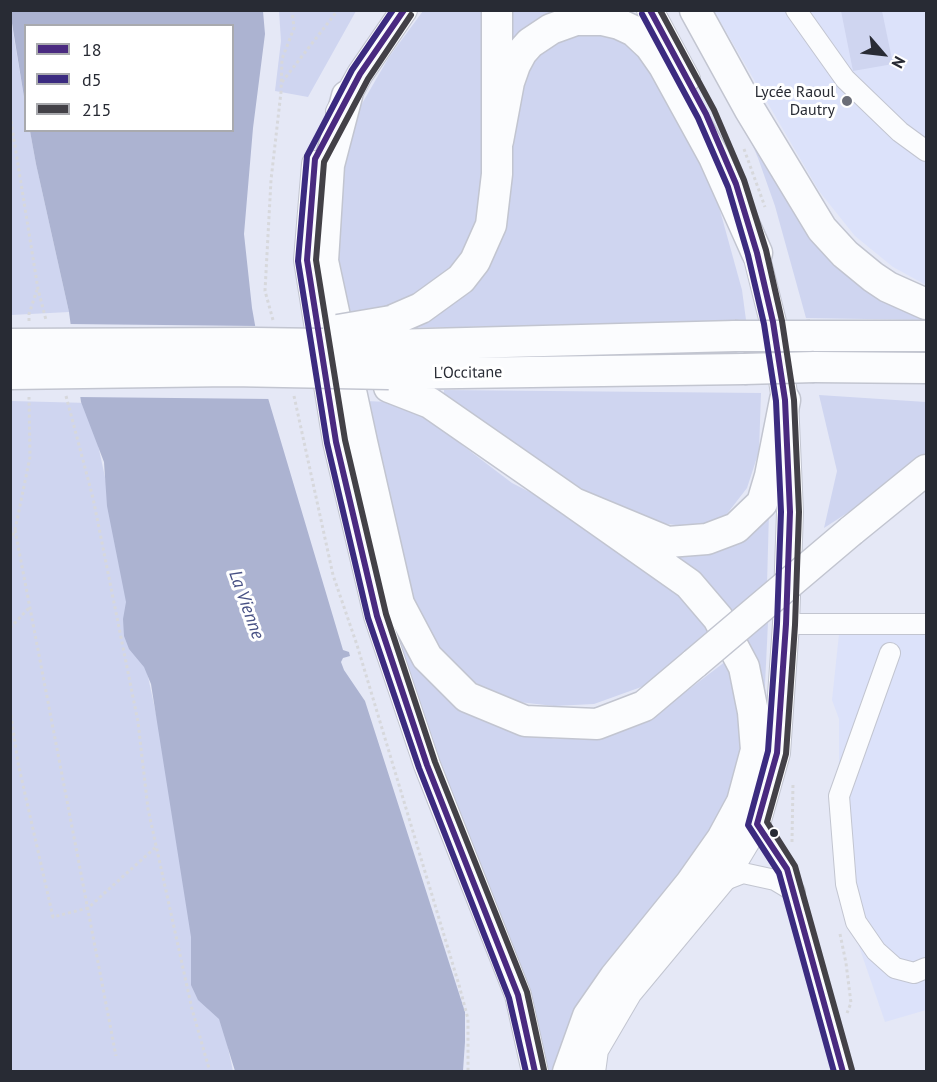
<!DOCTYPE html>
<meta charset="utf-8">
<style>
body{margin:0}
#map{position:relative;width:937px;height:1082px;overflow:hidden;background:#e5e8f6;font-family:"PT Sans",sans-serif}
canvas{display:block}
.frame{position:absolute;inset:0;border:12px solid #282b34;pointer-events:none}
.legend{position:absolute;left:24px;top:24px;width:210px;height:108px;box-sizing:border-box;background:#fff;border:2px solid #a9aaae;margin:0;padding:8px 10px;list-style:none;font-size:18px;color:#282b34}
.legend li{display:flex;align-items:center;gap:12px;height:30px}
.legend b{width:30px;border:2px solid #a9aaae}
.north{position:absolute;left:853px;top:24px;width:60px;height:60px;-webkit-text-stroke:4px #fff;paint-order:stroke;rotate:118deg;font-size:16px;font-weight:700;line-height:24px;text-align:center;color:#282b34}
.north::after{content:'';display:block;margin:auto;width:21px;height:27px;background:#282b34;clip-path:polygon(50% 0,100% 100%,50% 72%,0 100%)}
</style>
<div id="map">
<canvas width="937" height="1082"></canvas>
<div class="frame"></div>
<ul class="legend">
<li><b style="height:8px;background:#4a2a80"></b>18</li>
<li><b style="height:8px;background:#3b2b80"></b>d5</li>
<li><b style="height:8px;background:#434147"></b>215</li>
</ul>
<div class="north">N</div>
</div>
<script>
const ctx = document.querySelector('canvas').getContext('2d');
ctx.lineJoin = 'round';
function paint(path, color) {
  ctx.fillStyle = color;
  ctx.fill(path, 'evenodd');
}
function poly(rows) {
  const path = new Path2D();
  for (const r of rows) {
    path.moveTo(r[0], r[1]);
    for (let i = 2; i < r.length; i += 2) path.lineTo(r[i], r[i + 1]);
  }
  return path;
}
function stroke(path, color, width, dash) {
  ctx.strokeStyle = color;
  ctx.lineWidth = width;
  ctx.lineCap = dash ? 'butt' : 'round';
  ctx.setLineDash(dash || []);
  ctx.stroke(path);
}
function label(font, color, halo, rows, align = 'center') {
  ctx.font = font + ' "PT Sans",sans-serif';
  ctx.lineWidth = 6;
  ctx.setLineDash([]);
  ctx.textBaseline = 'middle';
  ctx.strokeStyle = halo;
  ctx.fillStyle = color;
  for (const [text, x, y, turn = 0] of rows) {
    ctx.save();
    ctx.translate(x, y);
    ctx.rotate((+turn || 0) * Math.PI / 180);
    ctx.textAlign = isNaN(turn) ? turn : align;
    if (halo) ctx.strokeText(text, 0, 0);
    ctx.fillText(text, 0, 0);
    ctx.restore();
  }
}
paint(poly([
 [714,11,926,11,926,285,893,267,855,236,819,191],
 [839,634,926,635,926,1010,885,1022,839,888,839,719,832,700]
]), '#dce2fa');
paint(poly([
 [279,11,356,11,308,97,275,91,281,41],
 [423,11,489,11,480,220,456,266,399,308,344,316,338,278,333,197,356,114,389,57],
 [503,11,557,11,534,21,513,45],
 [841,11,882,11,893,64,853,71],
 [10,14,25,103,26,130,30,131,36,164,69,312,11,315],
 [611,29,657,69,716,196,742,290,746,320,642,324,399,328,501,235,509,207,513,144,513,95,544,41],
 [735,104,801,210,926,312,926,320,806,318,775,206,758,158],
 [444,390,761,393,759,451,747,488,723,519,690,527,646,521,591,495,463,410,444,396],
 [819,395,926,402,926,462,824,528,837,471],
 [11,401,89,403,233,1071,11,1072],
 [366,401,389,402,424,416,512,483,553,504,683,592,716,630,644,686,594,704,554,706,519,702,479,685,454,666,430,640,404,597],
 [769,512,767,585,732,616,662,553],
 [384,606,495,722,555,739,607,731,652,713,688,690,730,658,741,707,743,751,733,794,559,1071,540,1071],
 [768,622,764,706,742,643]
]), '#cfd5f0');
paint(poly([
 [10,11,263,11,265,34,253,128,244,234,252,308,268,398,343,650,349,652,350,656,343,658,341,662,344,670,365,701,465,1012,465,1042,463,1071,235,1071,219,1019,198,1000,191,985,191,937,151,684,144,667,129,649,124,636,123,619,126,602,107,506,104,462,81,402,69,312,36,164,30,131,232,130,232,26,26,26,25,103]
]), '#acb3d1');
paint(poly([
 [68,324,258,326,272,399,78,397]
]), '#e5e8f6');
const minor = poly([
 [796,10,845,79,900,132,926,151],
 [786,624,926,624],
 [890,653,839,796,846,884,856,922,876,951,895,968,914,973,926,968],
 [757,824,787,869,843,1072],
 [720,882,743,873,775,880,795,892]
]);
const major = poly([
 [650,10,687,79],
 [339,112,360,74,404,10],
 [315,164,307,260,336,442,377,616,427,765,518,995,535,1072],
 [592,1072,595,1050,629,992,727,874,757,824,777,753,786,624,790,512,785,400,773,322,751,234]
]);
const highway = poly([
 [695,10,750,110,822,229,845,254,873,277,888,287,926,304],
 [347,96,329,165,323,261,362,442,399,604,427,657,467,697,525,721,597,724,644,706,695,663],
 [498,141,509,82,515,65,522,52,530,43,551,29,576,20,602,20,619,24,634,31,650,46,664,66,714,157,757,253],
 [391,321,421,308,461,279,475,261,491,225,497,174,497,10],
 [810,336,926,336],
 [390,345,735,336],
 [814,367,926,368],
 [389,374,744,369],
 [389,387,430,403,574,503,668,542,707,539,736,528,762,503,770,476,785,400],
 [851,531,926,470],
 [568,1072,588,1016,615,977,691,883,722,839,742,802,756,750,753,712,744,667,718,618,689,584,574,503]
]);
stroke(minor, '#c2c5d0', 22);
stroke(major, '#c2c5d0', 28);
stroke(highway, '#c2c5d0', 33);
stroke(poly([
 [282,82,338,10],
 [10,115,38,289,46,320],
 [744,149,765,207],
 [273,320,265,291,271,180,281,92,282,59,294,28,292,10],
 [29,321,29,314,37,290],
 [66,396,93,498,138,722,148,809,192,1009,210,1072],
 [294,396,333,575,357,645,459,985,468,1019,468,1072],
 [15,530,116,1056],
 [10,541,15,530,30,457,29,397],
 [10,628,29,608],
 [10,709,18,763,53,917,88,908,157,846],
 [792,842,793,783],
 [840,934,846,963,851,1003,847,1013]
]), '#d7d8dc', 3, [3, 3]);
stroke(minor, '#fbfcfe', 20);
stroke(major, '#fbfcfe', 26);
stroke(highway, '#fbfcfe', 30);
const highwayBridge = poly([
 [338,330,391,321],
 [735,336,810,336],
 [10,344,255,343,390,345],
 [744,369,814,367],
 [10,374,231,371,389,374],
 [695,663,851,531]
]);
stroke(highwayBridge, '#c2c5d0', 33, []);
stroke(highwayBridge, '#fbfcfe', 30);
stroke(poly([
 [404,10,360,74,315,159,307,260,336,442,377,616,427,765,518,995,535,1072],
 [650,10,706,114,736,184,757,253,773,322,785,400,790,512,786,624,777,753,757,824,787,869,843,1072]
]), '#4a2a80', 6);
stroke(poly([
 [393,10,352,70,307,156,298,261,327,443,368,618,419,768,509,998,526,1072],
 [642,14,698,118,728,187,748,255,764,324,776,401,781,512,777,624,768,751,748,825,779,873,834,1072]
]), '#3b2b80', 6);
stroke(poly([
 [660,10,714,110,744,180,766,250,782,321,794,400,799,512,795,625,786,754,767,822,795,866,852,1070],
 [411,15,368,79,324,162,316,260,345,440,386,614,435,762,527,992,544,1070]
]), '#434147', 6);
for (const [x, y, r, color] of [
 [847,101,6,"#6a6d78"],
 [774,833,5,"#282b34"]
]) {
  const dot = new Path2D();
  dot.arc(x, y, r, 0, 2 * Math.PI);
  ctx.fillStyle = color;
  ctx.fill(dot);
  stroke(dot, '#fff', 2);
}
label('16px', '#282b34', '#fff', [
 ["Lycée Raoul",835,92],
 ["Dautry",835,110]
], 'right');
label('16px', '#282b34', '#fff', [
 ["L'Occitane",468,373,-1]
]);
label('italic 18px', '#475084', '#fff', [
 ["La Vienne",246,605,70]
]);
</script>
